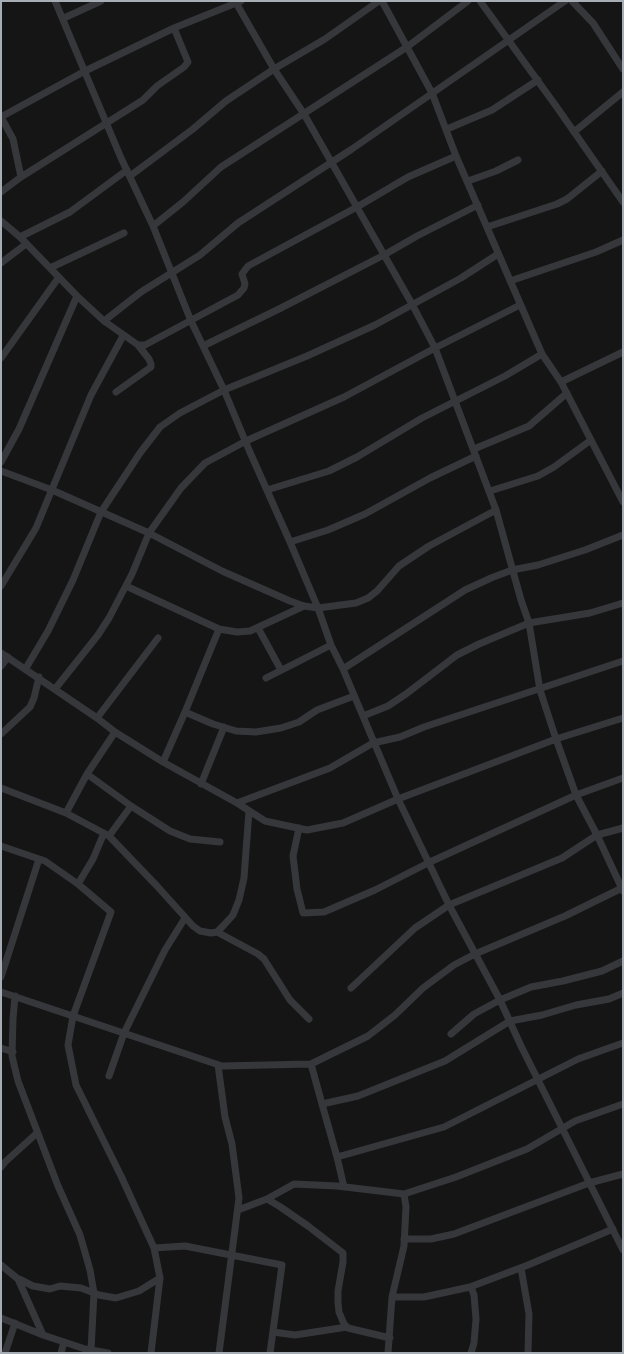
<!DOCTYPE html>
<style>
body{margin:0}
#map{position:relative;width:624px;height:1354px;overflow:hidden;background:#151516;font-family:Raleway,sans-serif}
canvas{display:block}
.frame{position:absolute;inset:0;border:2px solid #a7adb5;pointer-events:none}
</style>
<div id="map">
<canvas width="624" height="1354"></canvas>
<div class="frame"></div>
</div>
<script>
const ctx = document.querySelector('canvas').getContext('2d');
ctx.lineJoin = 'round';
function poly(rows) {
  const path = new Path2D();
  for (const r of rows) {
    path.moveTo(r[0], r[1]);
    for (let i = 2; i < r.length; i += 2) path.lineTo(r[i], r[i + 1]);
  }
  return path;
}
function stroke(path, color, width, dash) {
  ctx.strokeStyle = color;
  ctx.lineWidth = width;
  ctx.lineCap = dash ? 'butt' : 'round';
  ctx.setLineDash(dash || []);
  ctx.stroke(path);
}
stroke(poly([
 [55,1,121,158,153,226,191,321,224,390,249,450,290,542,318,608,331,645,343,669,398,799,449,905,500,1000,521,1046,623,1250],
 [235,1,274,69,304,114,412,304,435,348,496,510,521,600,529,623,540,690,556,739,576,795,597,835,623,891],
 [382,1,432,93,456,156,542,354,561,382,623,502],
 [480,1,556,106,623,202],
 [572,1,593,23,623,69],
 [64,18,101,1],
 [1,117,85,71,174,28,241,1],
 [1,117,13,139,21,177],
 [447,129,492,110,538,80],
 [574,132,623,92],
 [130,176,193,129,226,101,274,69,325,39,379,1],
 [468,181,496,171,518,160],
 [1,192,21,177,143,100,157,86,184,67,188,62,174,28],
 [1,221,20,237,77,296,104,321,138,345,145,345,238,295,244,288,245,284,242,274,248,266,357,207,408,177,456,156],
 [153,226,183,202,221,167,407,47,468,1],
 [487,227,557,204,567,199,602,171],
 [20,237,70,212,127,170],
 [1,263,26,244],
 [50,268,124,233],
 [510,281,596,252,623,240],
 [104,321,141,292,200,255,238,223,352,149,565,1],
 [203,346,279,309,384,255,417,236,478,205],
 [1,358,59,277],
 [561,382,623,352],
 [116,392,151,367,151,364,149,359,138,345],
 [474,449,529,426,567,393],
 [1,462,19,429,77,296],
 [1,471,52,490,149,533,222,571,290,601,304,606,318,608,356,603,368,598,377,591,399,566,429,546,496,510],
 [267,490,329,471,357,457,422,418,505,376,542,354],
 [490,491,538,476,554,467,591,440],
 [290,542,328,530,365,514,430,478,476,456],
 [1,586,36,528,91,395,123,336],
 [126,586,219,629],
 [258,628,281,670],
 [1,653,97,718,115,732,163,762,237,803,330,768,373,743,400,737,424,727,623,661],
 [1,666,8,657],
 [26,668,48,631,73,580,101,512,140,453,160,427,180,413,224,390,307,356,375,325,461,278,498,254],
 [343,669,465,590,491,578,512,570,538,565,585,550,623,535],
 [266,678,331,645],
 [55,689,98,635,109,618,132,574,149,533,181,488,205,463,246,441,344,397,435,348,520,305],
 [185,712,213,724,236,731,256,732,281,728,299,722,317,710,354,696],
 [363,716,388,706,406,694,457,655,479,644,529,623,590,613,623,603],
 [97,718,158,638],
 [1,734,30,707,34,698,39,677],
 [163,762,185,712,219,629,237,632,250,631,304,606],
 [87,774,131,806,170,831,190,839,220,842],
 [201,784,224,727],
 [1,788,66,813,87,774,115,732],
 [237,803,265,821,307,830,343,823,398,799,556,739,623,718],
 [66,813,109,836,157,886,193,926,200,931,211,933,217,932,223,926,233,915,239,900,244,878,249,811],
 [299,828,293,856,297,889,303,913,324,912,375,890,430,862,576,795,623,778],
 [109,836,131,806],
 [1,846,45,861,78,884,111,912,73,1016,68,1045,76,1085,121,1176,154,1248,160,1278,151,1353],
 [78,884,93,859,104,833],
 [217,932,258,954,264,959,290,1000,309,1019],
 [1,977,39,859],
 [351,988,415,928,449,905,562,858,597,835,623,828],
 [1,992,222,1066,311,1064,368,1036,395,1015,423,988,454,965,475,954,565,916,622,888],
 [15,996,13,1019,12,1056,18,1081,58,1186,80,1235,90,1270,94,1293,91,1350],
 [451,1034,474,1014,500,1000,531,987,563,981,602,971,623,961],
 [1,1048,13,1052],
 [311,1064,322,1104,358,1096,445,1061,510,1021,542,1015,576,1005,609,999,623,993],
 [218,1065,225,1117,232,1144,239,1198,219,1353],
 [109,1076,124,1033,165,950,185,918],
 [322,1104,337,1157,344,1187],
 [337,1157,444,1127,578,1059,623,1043],
 [1,1167,5,1162,37,1133],
 [404,1194,456,1177,527,1149,575,1121,623,1104],
 [267,1199,279,1206,308,1226,343,1253,343,1262,338,1291,338,1302,339,1312,344,1324,348,1328,390,1338],
 [238,1210,267,1199,294,1184,337,1186,404,1194,406,1207,404,1246,392,1297,388,1353],
 [404,1239,431,1239,454,1234,589,1183,623,1174],
 [154,1248,185,1246,282,1265,270,1353],
 [1,1265,18,1279,43,1335,85,1349,108,1353],
 [521,1268,529,1314,528,1353],
 [19,1279,33,1286,50,1289,60,1286,81,1288,99,1295,116,1298,139,1291,160,1278],
 [471,1287,474,1295,476,1319,474,1343,471,1353],
 [392,1297,424,1297,470,1287,528,1265,613,1229],
 [1,1318,43,1335],
 [273,1332,295,1335,347,1327],
 [5,1353,15,1323],
 [61,1353,64,1342]
]), '#36373b', 7);
</script>
